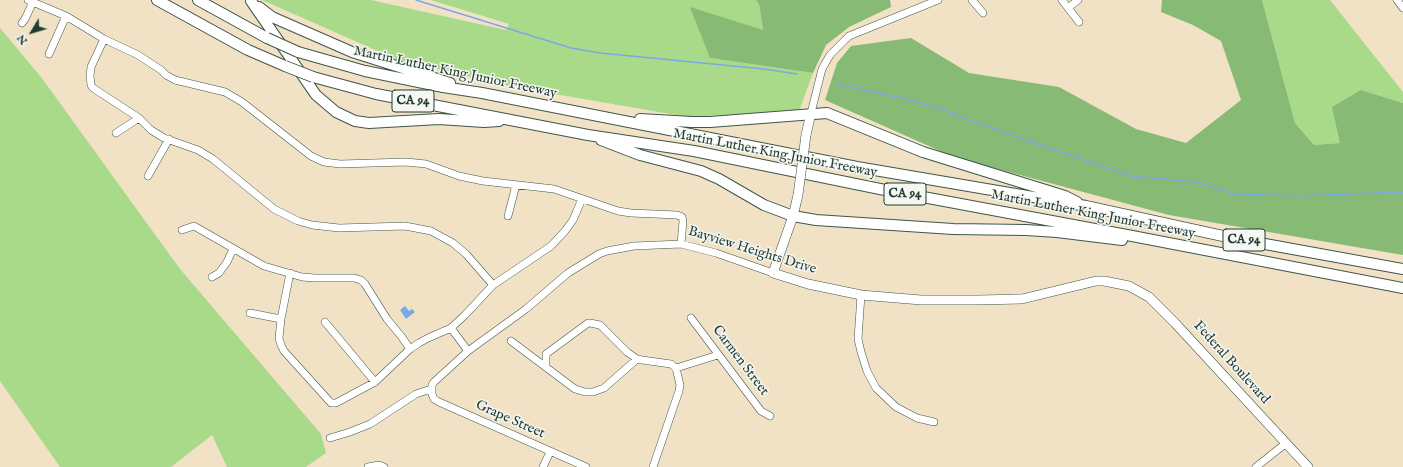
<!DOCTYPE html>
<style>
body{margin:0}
#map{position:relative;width:1403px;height:467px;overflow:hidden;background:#f1e2c6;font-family:"IM FELL English",serif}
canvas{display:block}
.north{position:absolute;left:12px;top:12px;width:40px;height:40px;-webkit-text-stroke:3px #f6f6f2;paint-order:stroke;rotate:232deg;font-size:11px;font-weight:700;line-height:16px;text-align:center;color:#1f3d34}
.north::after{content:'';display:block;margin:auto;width:14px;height:18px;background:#1f3d34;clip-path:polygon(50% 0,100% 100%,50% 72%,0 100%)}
</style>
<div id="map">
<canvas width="1403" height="467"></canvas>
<div class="north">N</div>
</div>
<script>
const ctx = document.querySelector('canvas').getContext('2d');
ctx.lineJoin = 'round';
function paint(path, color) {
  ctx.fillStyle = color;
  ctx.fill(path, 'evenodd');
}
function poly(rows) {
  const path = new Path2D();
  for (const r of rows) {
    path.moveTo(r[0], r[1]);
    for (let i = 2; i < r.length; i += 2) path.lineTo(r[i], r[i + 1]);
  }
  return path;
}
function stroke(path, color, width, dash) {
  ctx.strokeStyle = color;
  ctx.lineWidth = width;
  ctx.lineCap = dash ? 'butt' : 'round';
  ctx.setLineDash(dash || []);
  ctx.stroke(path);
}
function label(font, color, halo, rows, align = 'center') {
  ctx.font = font + ' "IM FELL English",serif';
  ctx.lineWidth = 3;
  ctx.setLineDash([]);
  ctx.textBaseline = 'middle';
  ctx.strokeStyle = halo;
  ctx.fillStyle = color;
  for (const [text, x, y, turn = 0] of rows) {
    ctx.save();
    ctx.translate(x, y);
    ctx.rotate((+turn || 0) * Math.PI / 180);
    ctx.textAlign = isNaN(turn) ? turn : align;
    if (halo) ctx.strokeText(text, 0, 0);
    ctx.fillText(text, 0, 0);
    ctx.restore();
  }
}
paint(poly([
 [262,0,371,0,506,30,509,24,431,0,756,0,759,4,763,31,710,58,813,73,799,111,688,117,514,87,398,60],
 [1262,0,1330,0,1403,92,1403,103,1361,90,1340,143,1314,145,1295,123],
 [0,28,41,77,180,269,321,434,326,453,306,467,227,467,212,435,171,467,60,467,0,381]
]), '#a9da89');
paint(poly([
 [756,0,890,0,891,7,849,27,826,45,813,73,710,58,690,7,763,30,759,4],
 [1162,0,1262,0,1295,123,1314,145,1340,143,1332,107,1361,90,1403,103,1403,255,1169,215,1035,179,956,158,825,100,837,63,851,46,911,38,969,73,1059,87,1136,129,1186,143,1241,100,1221,41,1193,25,1161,12]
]), '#86ba75');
paint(poly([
 [405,306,409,311,412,309,415,312,406,319,400,310]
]), '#7aa9e4');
stroke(poly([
 [416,0,571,48,600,53,764,69,797,74],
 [836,84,914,101,941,109,977,123,1131,176,1197,182,1235,194,1298,196,1403,192]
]), '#7aa9e4', 1.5);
const minor = poly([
 [28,0,66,16,104,39,138,55,161,70,166,75,175,80,225,92,242,102,311,156,324,162,340,164,406,162,426,164,459,176,483,181,554,189,618,211,631,213,677,215,682,217,683,221,681,244],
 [972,0,983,13],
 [1062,0,1079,22],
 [1397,0,1403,8],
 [1068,8,1078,0],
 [22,23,25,19,33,2],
 [104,39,91,67,90,76,91,85,93,88,139,118,151,130,164,138,198,150,213,159,274,209,298,221,312,225,339,228,405,226,431,231,453,243,466,254,493,285],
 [49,54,66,16],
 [811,113,822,69,830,55,849,36,938,0],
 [116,133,139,118],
 [148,176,169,139],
 [508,216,516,185],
 [182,230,194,226,264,266,302,277,315,278,354,278,361,280,365,284,387,319,401,336,410,349],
 [290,273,281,319,279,338,281,345,284,351,331,403,336,403,375,382,410,349,419,343,428,338,451,328,465,315,493,285,551,246,565,231,573,220,582,199],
 [212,277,219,273,227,262,233,249],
 [861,295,858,339,861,352,867,371,876,388,896,407,917,418,934,422],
 [250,313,281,319],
 [691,318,761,411,770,416],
 [325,322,375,382],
 [451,328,468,351],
 [511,341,575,389,585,392,593,392,604,388,637,359],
 [546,366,546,354,588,323,590,323,600,325,627,352,637,359,642,360,671,364,676,368,718,355],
 [330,438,350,432,370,424,416,394,431,389],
 [368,467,379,465,384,467],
 [543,467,550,452],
 [586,467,439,402,434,399,432,394,432,385,434,382,468,351,526,309,568,273,599,254,607,251,634,246,681,244,716,253,773,273],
 [653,467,679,391,680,385,676,368],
 [1256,467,1285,444]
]);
const major = poly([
 [806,135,811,113],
 [798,195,793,216,773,273,808,284,861,295,921,300,978,300,1022,299,1096,281,1104,281,1129,286,1149,297,1175,323,1308,467]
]);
const highway = poly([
 [157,0,248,50,285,66],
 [198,0,267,38],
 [251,1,316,95,336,112,355,121,369,123,439,119,484,122,499,121],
 [259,7,272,17,352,52,450,83],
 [298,52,365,71,443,87,482,93,857,167,1086,206,1232,238,1403,269],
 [313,77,376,94,588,135,694,151,880,189,1127,235,1403,288],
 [640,119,692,122,710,122,827,113,923,152,1065,196,1077,202],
 [601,140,640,155,701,171,719,179,764,205,793,216,816,220,953,229,1026,230,1057,232,1122,240]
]);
stroke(minor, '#3e564a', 8);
stroke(major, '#3e564a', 10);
stroke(highway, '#3e564a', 12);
stroke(minor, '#fff', 7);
stroke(major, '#fff', 9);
stroke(highway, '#fff', 10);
const majorBridge = poly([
 [798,195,806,135]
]);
const highwayBridge = poly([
 [267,38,298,52],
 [285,66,313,77]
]);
stroke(majorBridge, '#3e564a', 10, []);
stroke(highwayBridge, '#3e564a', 12, []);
stroke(majorBridge, '#fff', 9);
stroke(highwayBridge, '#fff', 10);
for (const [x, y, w] of [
 [413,101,42],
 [905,194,42],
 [1244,240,42]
]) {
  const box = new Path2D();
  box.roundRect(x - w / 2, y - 11, w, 22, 3);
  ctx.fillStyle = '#f6f6f2';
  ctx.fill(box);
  stroke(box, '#1f3d34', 1);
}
label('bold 13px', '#1f3d34', null, [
 ["CA 94",413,101],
 ["CA 94",905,194],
 ["CA 94",1244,240]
]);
label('14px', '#1f3d34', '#f6f6f2', [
 ["Martin Luther King Junior Freeway",455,73,12],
 ["Martin Luther King Junior Freeway",775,154,11],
 ["Martin Luther King Junior Freeway",1093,215,11],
 ["Bayview Heights Drive",752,251,17],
 ["Carmen Street",740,361,53],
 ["Federal Boulevard",1231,363,48],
 ["Grape Street",510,420,24]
]);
</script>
